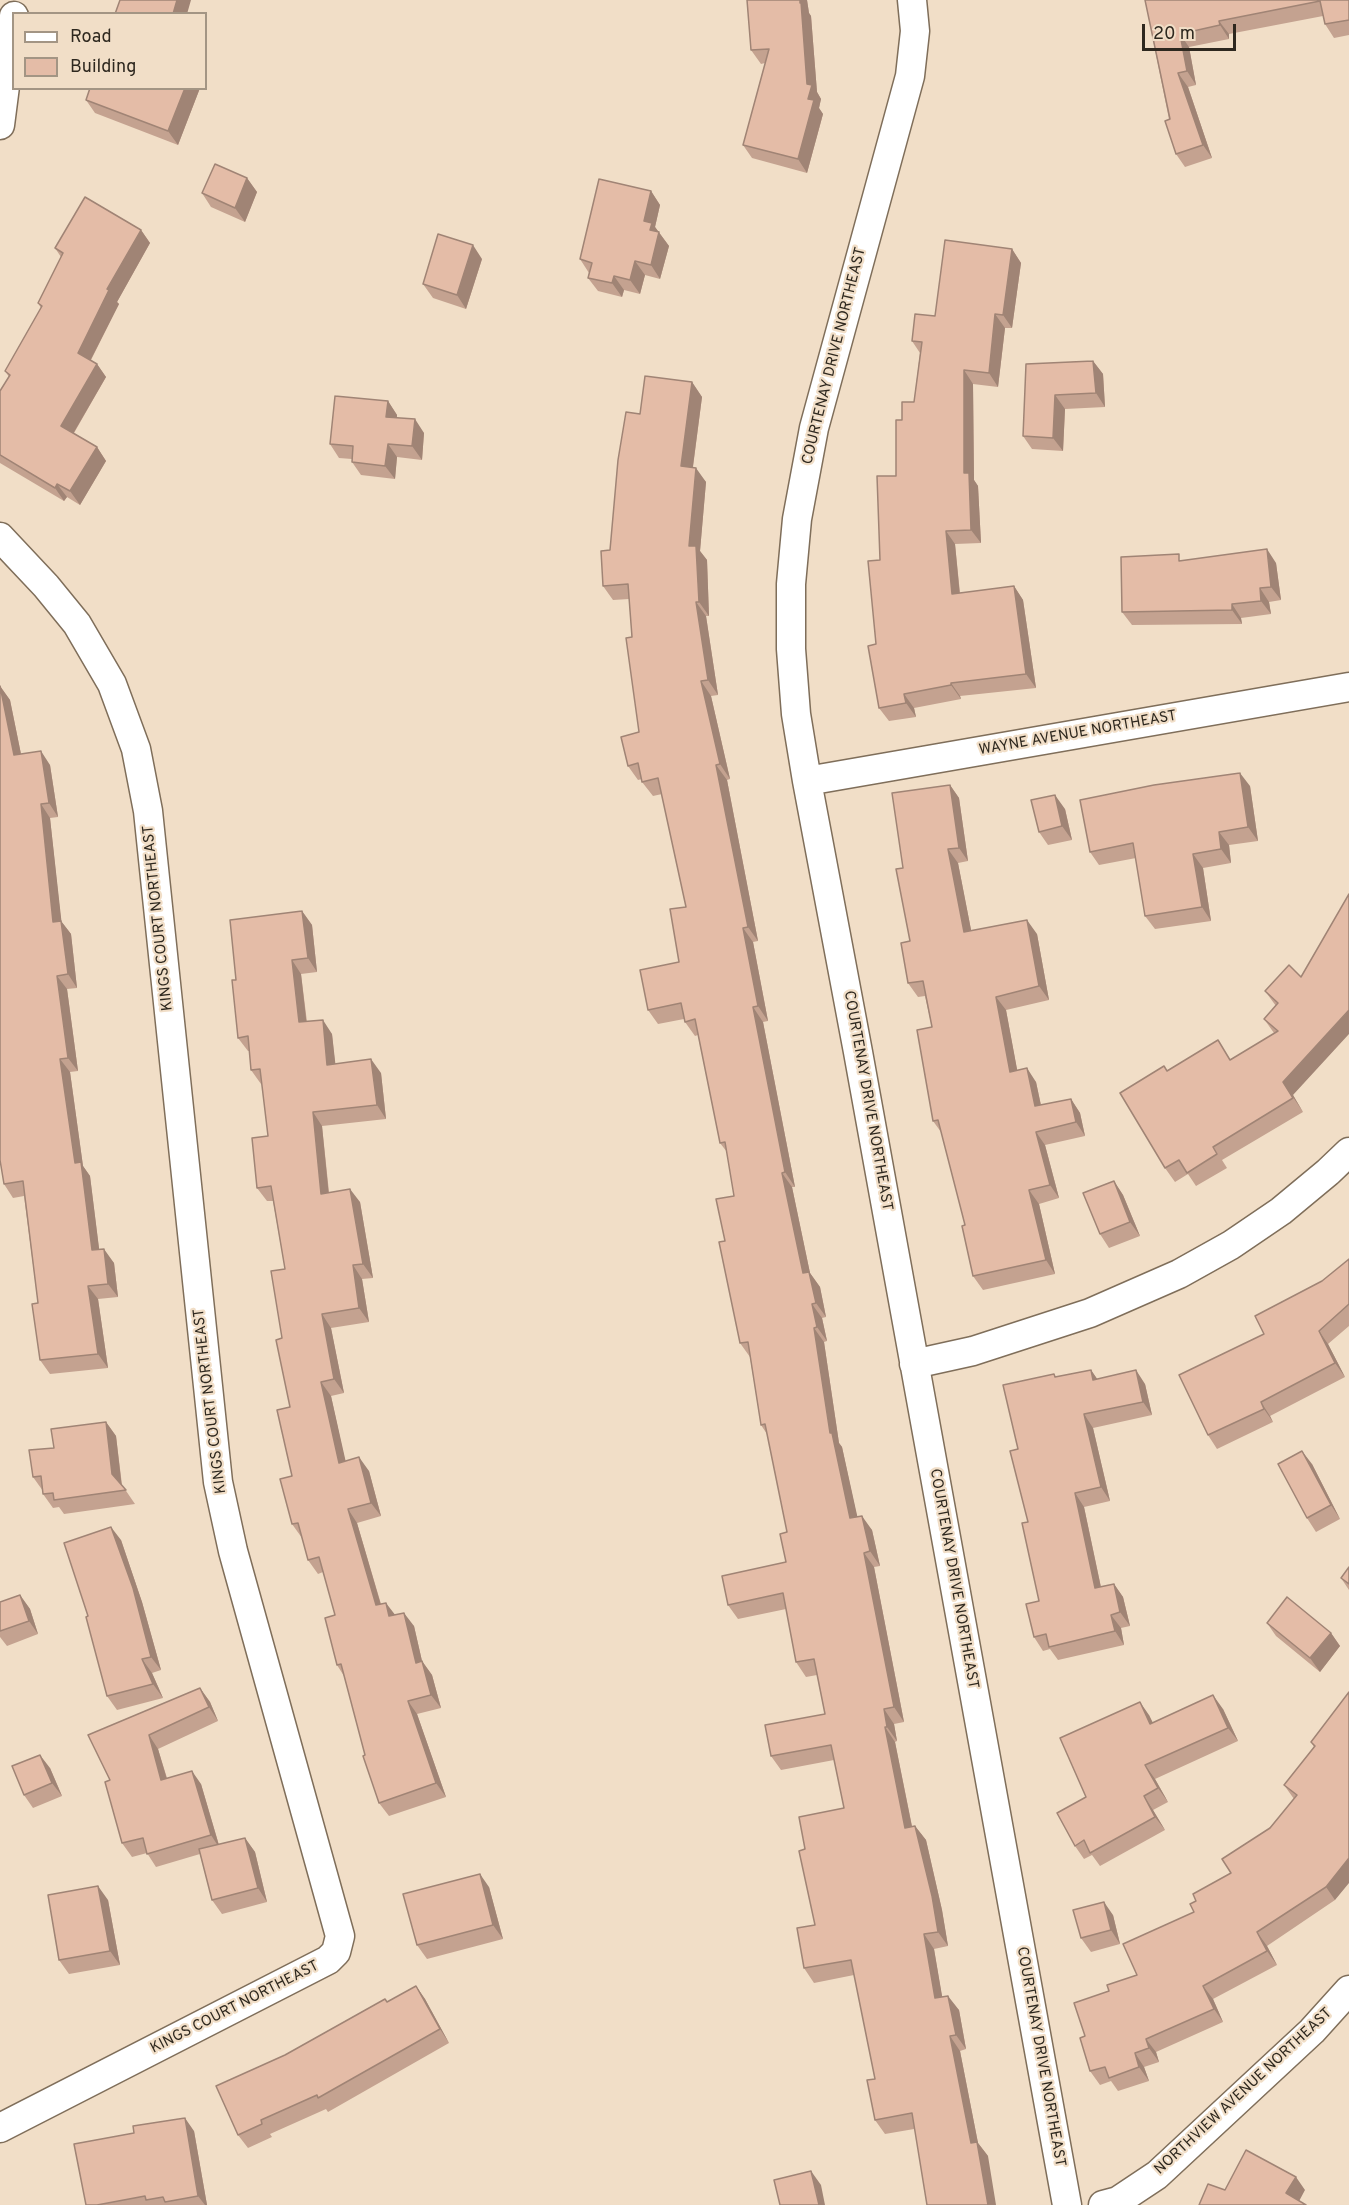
<!DOCTYPE html>
<style>
body{margin:0}
#map{position:relative;width:1349px;height:2205px;overflow:hidden;background:#f1dec7;font-family:Overpass,sans-serif}
canvas{display:block}
.legend{position:absolute;left:12px;top:12px;width:195px;height:78px;box-sizing:border-box;background:#f1dec7;border:2px solid #a39584;margin:0;padding:8px 10px;list-style:none;font-size:18px;color:#2e281f}
.legend li{display:flex;align-items:center;gap:12px;height:30px}
.legend b{width:30px;border:2px solid #a39584}
.scale{position:absolute;left:1142px;top:24px;width:94px;height:27px;box-sizing:border-box;border:3px solid #2e281f;border-top:0;padding-left:8px;font-size:18px;line-height:21px;white-space:nowrap;color:#2e281f;-webkit-text-stroke:4px #f1dec7;paint-order:stroke}
</style>
<div id="map">
<canvas width="1349" height="2205"></canvas>
<ul class="legend">
<li><b style="height:8px;background:#fff"></b>Road</li>
<li><b style="height:16px;background:#e4bca7"></b>Building</li>
</ul>
<div class="scale">20 m</div>
</div>
<script>
const ctx = document.querySelector('canvas').getContext('2d');
ctx.lineJoin = 'round';
function poly(rows) {
  const path = new Path2D();
  for (const r of rows) {
    path.moveTo(r[0], r[1]);
    for (let i = 2; i < r.length; i += 2) path.lineTo(r[i], r[i + 1]);
  }
  return path;
}
function stroke(path, color, width, dash) {
  ctx.strokeStyle = color;
  ctx.lineWidth = width;
  ctx.lineCap = dash ? 'butt' : 'round';
  ctx.setLineDash(dash || []);
  ctx.stroke(path);
}
function paint(path, color) {
  ctx.fillStyle = color;
  ctx.fill(path, 'evenodd');
}
function label(font, color, halo, rows, align = 'center') {
  ctx.font = font + ' Overpass,sans-serif';
  ctx.lineWidth = 4.5;
  ctx.setLineDash([]);
  ctx.textBaseline = 'middle';
  ctx.strokeStyle = halo;
  ctx.fillStyle = color;
  for (const [text, x, y, turn = 0] of rows) {
    ctx.save();
    ctx.translate(x, y);
    ctx.rotate((+turn || 0) * Math.PI / 180);
    ctx.textAlign = isNaN(turn) ? turn : align;
    if (halo) ctx.strokeText(text, 0, 0);
    ctx.fillText(text, 0, 0);
    ctx.restore();
  }
}
const minor = poly([
 [912,0,915,31,910,76,814,428,797,519,791,584,791,649,796,714,807,781,858,1052,1067,2205],
 [0,125,14,16],
 [0,537,46,586,77,624,112,684,136,749,148,811,218,1482,233,1551,340,1936,336,1952,328,1960,0,2128],
 [807,781,1349,687],
 [914,1364,973,1351,1090,1313,1179,1274,1231,1245,1281,1211,1328,1172,1349,1152],
 [1103,2205,1118,2201,1157,2175,1312,2031,1349,1990]
]);
stroke(minor, '#7f6e5a', 31);
stroke(minor, '#fff', 28);
paint(poly([
 [747,0,807,0,809,13,811,16,817,92,821,99,819,108,823,114,807,173,752,158,743,145,765,63,761,64,751,50],
 [1145,0,1349,0,1349,35,1334,38,1325,24,1323,16,1229,34,1229,39,1189,47,1196,85,1188,87,1212,158,1185,167,1176,154],
 [90,88,200,88,178,145,95,113,86,100],
 [247,178,257,192,245,222,211,207,202,193],
 [651,191,660,205,655,227,669,246,660,279,645,275,640,294,624,290,622,297,598,291,588,278,589,273,580,259],
 [141,230,150,243,117,302,119,304,91,360,97,364,106,377,74,433,97,447,106,461,80,505,67,497,64,501,0,463,0,391,9,377,5,371,41,308,38,303,61,257,55,248],
 [1012,249,1021,263,1012,328,1005,328,998,387,973,384,974,480,978,486,981,543,955,544,960,593,1014,586,1023,600,1036,688,960,696,961,699,914,708,916,717,889,721,879,708,876,644,880,560,896,476,902,420,914,402,920,353,912,341,935,316],
 [482,259,466,309,433,298,423,284],
 [1093,361,1103,374,1105,407,1065,409,1063,451,1032,449,1023,436,1026,364],
 [692,382,702,397,693,467,706,482,700,551,707,560,709,616,706,616,718,695,711,696,730,779,727,780,758,941,753,942,768,1021,763,1022,795,1187,792,1187,810,1273,820,1287,826,1317,822,1318,827,1341,824,1342,839,1443,842,1447,857,1517,872,1530,880,1566,874,1567,904,1722,894,1724,897,1741,895,1742,912,1826,915,1826,926,1840,942,1910,948,1946,934,1949,942,1997,959,2010,966,2049,960,2051,978,2143,988,2156,914,2129,885,2134,875,2120,875,2079,854,1975,814,1983,804,1968,815,1925,805,1849,844,1808,834,1760,781,1770,771,1756,825,1714,817,1675,806,1677,796,1662,786,1609,738,1619,728,1605,786,1562,787,1532,767,1434,761,1425,750,1357,740,1343,725,1241,734,1196,727,1152,720,1143,698,1035,695,1036,685,1022,684,1019,658,1024,648,1010,679,962,686,907,662,794,653,796,642,782,642,779,638,780,628,766,639,732,629,599,613,600,603,586,640,414],
 [388,401,397,415,397,418,424,433,422,460,397,457,395,479,361,475,352,462,352,459,339,458,330,444],
 [1183,560,1276,563,1281,600,1269,602,1271,614,1241,618,1242,624,1132,625,1122,612],
 [0,684,0,686,10,700,21,754,50,765,58,817,50,818,61,921,71,934,77,988,67,989,78,1071,70,1072,83,1166,90,1176,99,1249,114,1263,118,1297,98,1299,108,1368,50,1374,40,1360,38,1303,24,1196,13,1198,4,1184,0,1160],
 [950,785,959,798,968,861,958,863,971,930,1037,934,1049,1000,1006,1010,1017,1070,1036,1082,1041,1105,1071,1099,1080,1113,1085,1136,1045,1145,1059,1198,1039,1204,1055,1274,983,1290,973,1276,965,1225,941,1132,933,1121,932,1027,925,996,918,997,908,983,910,941,903,868],
 [1250,786,1258,841,1229,845,1231,863,1203,868,1211,921,1155,929,1145,916,1136,858,1099,865,1090,852],
 [1065,809,1072,840,1048,845,1039,832],
 [302,911,312,925,317,972,301,974,307,1022,332,1034,335,1064,381,1073,386,1119,322,1126,329,1192,360,1202,373,1278,362,1279,369,1322,331,1328,344,1393,331,1396,345,1461,369,1471,381,1516,357,1523,381,1604,395,1615,414,1626,422,1661,432,1675,441,1708,417,1714,446,1797,389,1816,379,1803,365,1755,344,1676,337,1665,335,1615,323,1572,318,1574,308,1560,302,1538,292,1524,290,1407,282,1338,285,1269,273,1201,267,1201,257,1188,268,1136,262,1084,261,1084,251,1070,249,1051,248,1051,238,1038,236,980],
 [1289,965,1293,1095,1303,1112,1222,1160,1227,1168,1196,1186,1188,1174,1175,1182,1165,1168,1168,1071,1231,1060,1274,1033,1264,1019,1276,1006,1265,991],
 [1114,1181,1123,1195,1140,1236,1109,1248,1100,1234],
 [1349,1259,1349,1326,1328,1344,1345,1377,1270,1416,1273,1422,1217,1449,1208,1435,1264,1334],
 [1091,1370,1097,1379,1145,1384,1152,1415,1093,1428,1110,1501,1084,1507,1101,1587,1114,1584,1123,1597,1130,1626,1121,1628,1124,1645,1058,1660,1050,1649,1043,1651,1034,1637,1039,1601,1018,1449,1057,1377],
 [106,1422,116,1436,122,1485,135,1504,64,1514,59,1507,53,1508,43,1494,43,1491,33,1477,54,1448],
 [1312,1464,1340,1519,1316,1532,1307,1518],
 [121,1540,142,1602,161,1670,152,1673,163,1698,117,1710,107,1696,88,1616],
 [1349,1567,1349,1590,1341,1578],
 [20,1595,30,1609,38,1634,7,1646,0,1637,0,1602],
 [1267,1623,1331,1633,1340,1646,1320,1672,1276,1636],
 [200,1688,210,1702,218,1721,158,1749,167,1778,201,1784,219,1845,245,1838,255,1852,267,1902,222,1914,212,1900,200,1854,156,1867,147,1853,132,1857,122,1843,110,1780,88,1735],
 [1349,1692,1335,1900,1267,1946,1277,1965,1213,1999,1223,2022,1156,2052,1159,2062,1144,2067,1149,2081,1118,2091,1111,2081,1100,2085,1090,2071,1085,2036,1109,1991,1137,1975,1194,1912,1196,1901,1231,1873,1294,1799,1284,1785,1314,1747,1311,1742],
 [1223,1709,1238,1741,1155,1779,1168,1802,1153,1810,1165,1830,1100,1866,1092,1855,1084,1859,1075,1846,1086,1797,1149,1715,1153,1723],
 [50,1768,62,1796,33,1808,24,1795],
 [489,1887,503,1939,427,1959,417,1945],
 [108,1900,120,1965,69,1974,59,1960],
 [1113,1915,1120,1944,1091,1952,1081,1938],
 [416,1986,425,1999,449,2043,328,2112,326,2109,270,2134,272,2137,248,2148,238,2135,285,2055,387,2002],
 [194,2131,207,2205,86,2205]
]), '#c4a290');
paint(poly([
 [177,0,191,0,187,14,173,14],
 [800,0,807,0,809,13,811,16,817,92,821,99,819,108,823,114,807,173,798,159,808,99],
 [1219,21,1229,34,1229,39,1220,25],
 [1180,34,1189,47,1196,85,1187,71],
 [1178,73,1188,87,1212,158,1203,145],
 [185,88,200,88,178,145,168,131],
 [247,178,257,192,245,222,235,208],
 [651,191,660,205,655,227,669,246,660,279,651,265,644,221],
 [141,230,150,243,117,302,119,304,87,367,78,353,107,289],
 [473,245,482,259,466,309,457,295],
 [1012,249,1021,263,1012,328,1003,315],
 [635,261,645,275,640,294,630,280],
 [614,276,624,290,622,297,612,283],
 [995,314,1005,328,998,387,989,373],
 [1093,361,1103,374,1105,407,1096,393],
 [97,364,106,377,70,439,61,426],
 [964,370,973,384,974,480,978,486,981,543,971,530,964,473],
 [692,382,702,397,691,481,681,466],
 [1055,395,1065,409,1063,451,1053,438],
 [388,401,397,415,396,430,386,417],
 [415,419,424,433,422,460,412,446],
 [388,444,397,457,395,479,385,466],
 [97,447,106,461,80,505,70,491],
 [696,468,706,482,700,551,707,560,709,616,699,602,689,546],
 [57,484,67,497,64,501,55,488],
 [946,531,955,544,961,607,952,594],
 [1267,549,1276,563,1281,600,1271,587],
 [1014,586,1023,600,1036,688,1026,674],
 [1260,588,1269,602,1271,614,1261,601],
 [696,602,706,616,718,695,708,680],
 [1232,604,1241,618,1242,624,1232,610],
 [701,681,711,696,730,779,720,764],
 [951,683,960,696,961,699,951,685],
 [0,684,0,686,10,700,24,769,14,755,0,696],
 [904,694,914,708,916,717,906,703],
 [41,751,50,765,58,817,49,803],
 [716,765,727,780,758,941,748,927],
 [1240,773,1250,786,1258,841,1248,827],
 [950,785,959,798,968,861,959,848],
 [1055,795,1065,809,1072,840,1062,826],
 [41,804,50,818,63,935,53,922],
 [1219,832,1229,845,1231,863,1221,849],
 [948,849,958,863,974,945,964,932],
 [1193,854,1203,868,1211,921,1202,907],
 [302,911,312,925,317,972,308,958],
 [1027,920,1037,934,1049,1000,1039,986],
 [61,921,71,934,77,988,68,974],
 [743,928,753,942,768,1021,758,1006],
 [292,960,301,974,308,1036,299,1022],
 [57,976,67,989,78,1071,68,1058],
 [996,997,1006,1010,1020,1085,1010,1072],
 [753,1007,763,1022,795,1187,785,1172],
 [1349,1010,1349,1034,1293,1095,1303,1112,1283,1082],
 [323,1020,332,1034,337,1078,327,1065],
 [60,1059,70,1072,83,1166,90,1176,101,1264,92,1250,75,1163],
 [371,1059,381,1073,386,1119,377,1105],
 [1027,1068,1036,1082,1044,1120,1035,1106],
 [1071,1099,1080,1113,1085,1136,1076,1122],
 [313,1112,322,1126,330,1207,321,1194],
 [1036,1132,1045,1145,1059,1198,1050,1185],
 [782,1173,792,1187,810,1273,820,1287,826,1317,816,1303,803,1273],
 [1114,1181,1123,1195,1140,1236,1130,1222],
 [350,1189,360,1202,373,1278,363,1264],
 [1029,1190,1039,1204,1055,1274,1046,1260],
 [104,1249,114,1263,118,1297,108,1284],
 [353,1265,362,1279,369,1322,359,1308],
 [88,1286,98,1299,108,1368,98,1354],
 [812,1304,822,1318,827,1341,817,1327],
 [322,1314,331,1328,344,1393,334,1379],
 [814,1328,824,1342,839,1443,842,1447,861,1533,850,1518,830,1433],
 [1319,1331,1328,1344,1345,1377,1335,1363],
 [1091,1370,1100,1383,1093,1380],
 [1136,1370,1145,1384,1152,1415,1143,1402],
 [321,1382,331,1396,349,1476,339,1463],
 [1261,1402,1270,1416,1273,1422,1264,1409],
 [1084,1414,1093,1428,1110,1501,1101,1487],
 [106,1422,116,1436,122,1488,112,1474],
 [1302,1451,1312,1464,1340,1519,1331,1505],
 [359,1457,369,1471,381,1516,371,1503],
 [1075,1493,1084,1507,1104,1602,1095,1588],
 [348,1509,357,1523,385,1619,376,1605],
 [862,1516,872,1530,880,1566,870,1551],
 [111,1527,121,1540,142,1602,161,1670,151,1657],
 [864,1553,874,1567,904,1722,894,1707],
 [1114,1584,1123,1597,1130,1626,1120,1612],
 [20,1595,30,1609,38,1634,29,1621],
 [386,1603,396,1616,389,1616],
 [404,1613,414,1626,422,1661,432,1675,441,1708,431,1695,416,1663],
 [1111,1615,1121,1628,1124,1645,1115,1631],
 [1331,1633,1340,1646,1320,1672,1310,1658],
 [142,1659,152,1673,163,1698,153,1684],
 [200,1688,210,1702,218,1721,209,1707],
 [1213,1695,1223,1709,1238,1741,1228,1728],
 [408,1701,417,1714,446,1797,436,1783],
 [1140,1702,1149,1715,1160,1738,1150,1724],
 [884,1709,894,1724,897,1741,887,1727],
 [885,1727,895,1742,915,1842,905,1828],
 [149,1735,158,1749,171,1793,161,1780],
 [40,1755,50,1768,62,1796,52,1783],
 [1145,1765,1155,1779,1168,1802,1158,1788],
 [192,1771,201,1784,220,1849,211,1835],
 [1144,1796,1153,1810,1165,1830,1155,1817],
 [915,1826,926,1840,942,1910,948,1946,938,1932],
 [245,1838,255,1852,267,1902,258,1888],
 [1349,1858,1349,1883,1335,1900,1326,1887],
 [480,1874,489,1887,503,1939,493,1925],
 [98,1886,108,1900,120,1965,110,1951],
 [1104,1902,1113,1915,1120,1944,1111,1930],
 [1257,1932,1267,1946,1277,1965,1267,1951],
 [924,1934,934,1949,945,2013,935,1998],
 [416,1986,425,1999,449,2043,440,2029],
 [1203,1986,1213,1999,1223,2022,1214,2009],
 [948,1996,959,2010,966,2049,956,2035],
 [950,2036,960,2051,978,2143,988,2156,996,2205,988,2205,971,2143],
 [1146,2039,1156,2052,1159,2062,1149,2048],
 [1135,2053,1144,2067,1149,2081,1139,2067],
 [185,2118,194,2131,207,2205,205,2205,198,2196],
 [811,2171,821,2185,825,2205,819,2205],
 [1296,2177,1305,2190,1297,2205,1286,2193]
]), '#a08475');
const building = poly([
 [120,0,177,0,173,14,115,14,120,0],
 [747,0,800,0,800,3,801,2,807,84,812,85,808,99,814,100,798,159,743,145,769,49,751,50,747,0],
 [1145,0,1349,0,1349,20,1325,24,1320,1,1219,21,1220,25,1180,34,1187,71,1178,73,1203,145,1176,154,1165,121,1170,119,1145,0],
 [90,88,185,88,168,131,86,100,90,88],
 [215,164,247,178,235,208,202,193,215,164],
 [599,179,651,191,644,221,652,223,650,230,659,232,651,265,635,261,630,280,614,276,612,283,588,278,592,263,580,259,599,179],
 [85,197,141,230,107,289,109,290,78,353,97,364,61,426,97,447,70,491,57,484,55,488,0,455,0,391,10,375,5,371,42,306,38,303,63,253,55,248,85,197],
 [438,234,473,245,457,295,423,284,438,234],
 [945,240,1012,249,1003,315,995,314,989,373,964,370,964,473,969,473,971,530,946,531,952,594,1014,586,1026,674,951,683,951,685,904,694,906,703,879,708,868,646,876,644,868,561,880,560,877,476,896,476,896,420,902,420,902,402,914,402,922,342,912,341,915,314,935,316,945,240],
 [1093,361,1096,393,1055,395,1053,438,1023,436,1026,364,1093,361],
 [645,376,692,382,681,466,696,468,689,546,696,546,699,602,696,602,708,680,701,681,720,764,716,765,748,927,743,928,758,1006,753,1007,785,1172,782,1173,803,1273,809,1272,816,1303,812,1304,817,1327,814,1328,830,1433,832,1433,850,1518,862,1516,870,1551,864,1553,894,1707,884,1709,887,1727,885,1727,905,1828,915,1826,932,1896,938,1932,924,1934,935,1998,948,1996,956,2035,950,2036,971,2143,977,2142,988,2205,927,2205,912,2113,875,2120,867,2080,875,2079,851,1960,804,1968,797,1928,815,1925,799,1851,805,1849,799,1817,844,1808,831,1745,771,1756,765,1725,825,1714,814,1659,796,1662,783,1593,728,1605,722,1576,786,1562,780,1534,787,1532,765,1424,761,1425,748,1342,740,1343,719,1242,725,1241,716,1199,734,1196,725,1142,720,1143,695,1019,685,1022,681,1003,648,1010,640,970,679,962,670,909,686,907,658,778,642,782,638,763,628,766,621,737,639,732,626,638,632,637,628,584,603,586,601,551,610,550,618,460,626,412,640,414,645,376],
 [335,396,388,401,386,417,415,419,412,446,388,444,385,466,352,462,353,446,330,444,335,396],
 [1267,549,1271,587,1260,588,1261,601,1232,604,1232,610,1122,612,1121,557,1179,554,1179,561,1267,549],
 [0,686,14,755,41,751,49,803,41,804,53,922,61,921,68,974,57,976,68,1058,60,1059,75,1163,81,1162,92,1250,104,1249,108,1284,88,1286,98,1354,40,1360,32,1304,38,1303,23,1181,4,1184,0,1160,0,686],
 [1240,773,1248,827,1219,832,1221,849,1193,854,1202,907,1145,916,1133,843,1090,852,1080,800,1154,785,1240,773],
 [950,785,959,848,948,849,964,932,1027,920,1039,986,996,997,1010,1072,1027,1068,1035,1106,1071,1099,1076,1122,1036,1132,1050,1185,1029,1190,1046,1260,973,1276,962,1226,965,1225,938,1120,933,1121,917,1030,932,1027,923,981,908,983,901,943,910,941,896,869,903,868,892,793,950,785],
 [1055,795,1062,826,1039,832,1031,800,1055,795],
 [1349,894,1349,1010,1283,1082,1293,1098,1213,1147,1217,1154,1187,1173,1179,1160,1165,1168,1120,1093,1164,1066,1167,1071,1218,1040,1230,1060,1278,1031,1264,1019,1278,1003,1265,991,1289,965,1301,977,1349,894],
 [302,911,308,958,292,960,299,1022,323,1020,327,1065,371,1059,377,1105,313,1112,321,1194,350,1189,363,1264,353,1265,359,1308,322,1314,334,1379,321,1382,339,1463,359,1457,371,1503,348,1509,376,1605,386,1603,389,1616,404,1613,416,1663,422,1661,431,1695,408,1701,436,1783,379,1803,363,1756,365,1755,341,1664,337,1665,325,1618,335,1615,319,1557,308,1560,298,1523,292,1524,280,1479,292,1476,277,1410,290,1407,276,1340,282,1338,271,1271,285,1269,271,1186,257,1188,252,1138,268,1136,260,1069,251,1070,248,1036,238,1038,232,980,236,980,230,920,302,911],
 [1114,1181,1130,1222,1100,1234,1083,1193,1114,1181],
 [1349,1259,1349,1304,1319,1331,1335,1363,1261,1402,1264,1409,1208,1435,1179,1375,1264,1334,1255,1316,1322,1281,1349,1259],
 [1091,1370,1093,1380,1136,1370,1143,1402,1084,1414,1101,1487,1075,1493,1095,1588,1114,1584,1120,1612,1111,1615,1115,1631,1049,1647,1046,1634,1034,1637,1026,1604,1039,1601,1022,1523,1028,1522,1010,1451,1018,1449,1003,1385,1054,1374,1055,1377,1091,1370],
 [106,1422,112,1474,126,1490,54,1500,53,1493,43,1494,41,1476,33,1477,29,1450,54,1448,51,1429,106,1422],
 [1302,1451,1331,1505,1307,1518,1278,1464,1302,1451],
 [111,1527,133,1588,151,1657,142,1659,153,1684,107,1696,86,1617,88,1616,64,1543,111,1527],
 [1349,1567,1349,1584,1341,1578,1349,1567],
 [20,1595,29,1621,0,1631,0,1602,20,1595],
 [1287,1597,1331,1633,1310,1658,1267,1623,1287,1597],
 [200,1688,209,1707,149,1735,161,1780,192,1771,211,1835,147,1854,143,1838,122,1843,105,1782,110,1780,88,1735,200,1688],
 [1349,1692,1349,1858,1326,1887,1257,1932,1267,1951,1203,1986,1214,2009,1146,2039,1149,2048,1135,2053,1139,2067,1109,2078,1105,2067,1090,2071,1080,2038,1085,2036,1074,2003,1109,1991,1107,1985,1137,1975,1123,1944,1194,1912,1190,1904,1196,1901,1193,1894,1231,1873,1222,1859,1270,1828,1297,1795,1284,1785,1315,1746,1311,1742,1349,1692],
 [1213,1695,1228,1728,1145,1765,1158,1788,1144,1796,1155,1817,1090,1853,1084,1840,1075,1846,1057,1813,1086,1797,1060,1738,1140,1702,1150,1724,1213,1695],
 [40,1755,52,1783,24,1795,12,1766,40,1755],
 [245,1838,258,1888,212,1900,199,1849,245,1838],
 [480,1874,493,1925,417,1945,403,1894,480,1874],
 [98,1886,110,1951,59,1960,48,1895,98,1886],
 [1104,1902,1111,1930,1081,1938,1073,1910,1104,1902],
 [416,1986,440,2029,318,2098,317,2095,261,2120,262,2124,238,2135,216,2086,285,2055,385,1999,387,2002,416,1986],
 [185,2118,198,2196,165,2202,163,2197,146,2200,145,2196,97,2205,86,2205,74,2144,134,2133,133,2126,185,2118],
 [1246,2150,1296,2177,1286,2193,1306,2205,1199,2205,1208,2184,1225,2190,1246,2150],
 [811,2171,819,2205,780,2205,774,2180,811,2171]
]);
paint(building, '#e4bca7');
stroke(building, '#a08475', 1.5);
label('15px', '#2e281f', '#f1dec7', [
 ["COURTENAY DRIVE NORTHEAST",835,356,-76],
 ["WAYNE AVENUE NORTHEAST",1078,734,-10],
 ["KINGS COURT NORTHEAST",159,918,-96],
 ["COURTENAY DRIVE NORTHEAST",867,1101,80],
 ["KINGS COURT NORTHEAST",211,1401,-97],
 ["COURTENAY DRIVE NORTHEAST",953,1579,80],
 ["KINGS COURT NORTHEAST",235,2008,-27],
 ["COURTENAY DRIVE NORTHEAST",1040,2057,80],
 ["NORTHVIEW AVENUE NORTHEAST",1244,2092,-43]
]);
</script>
